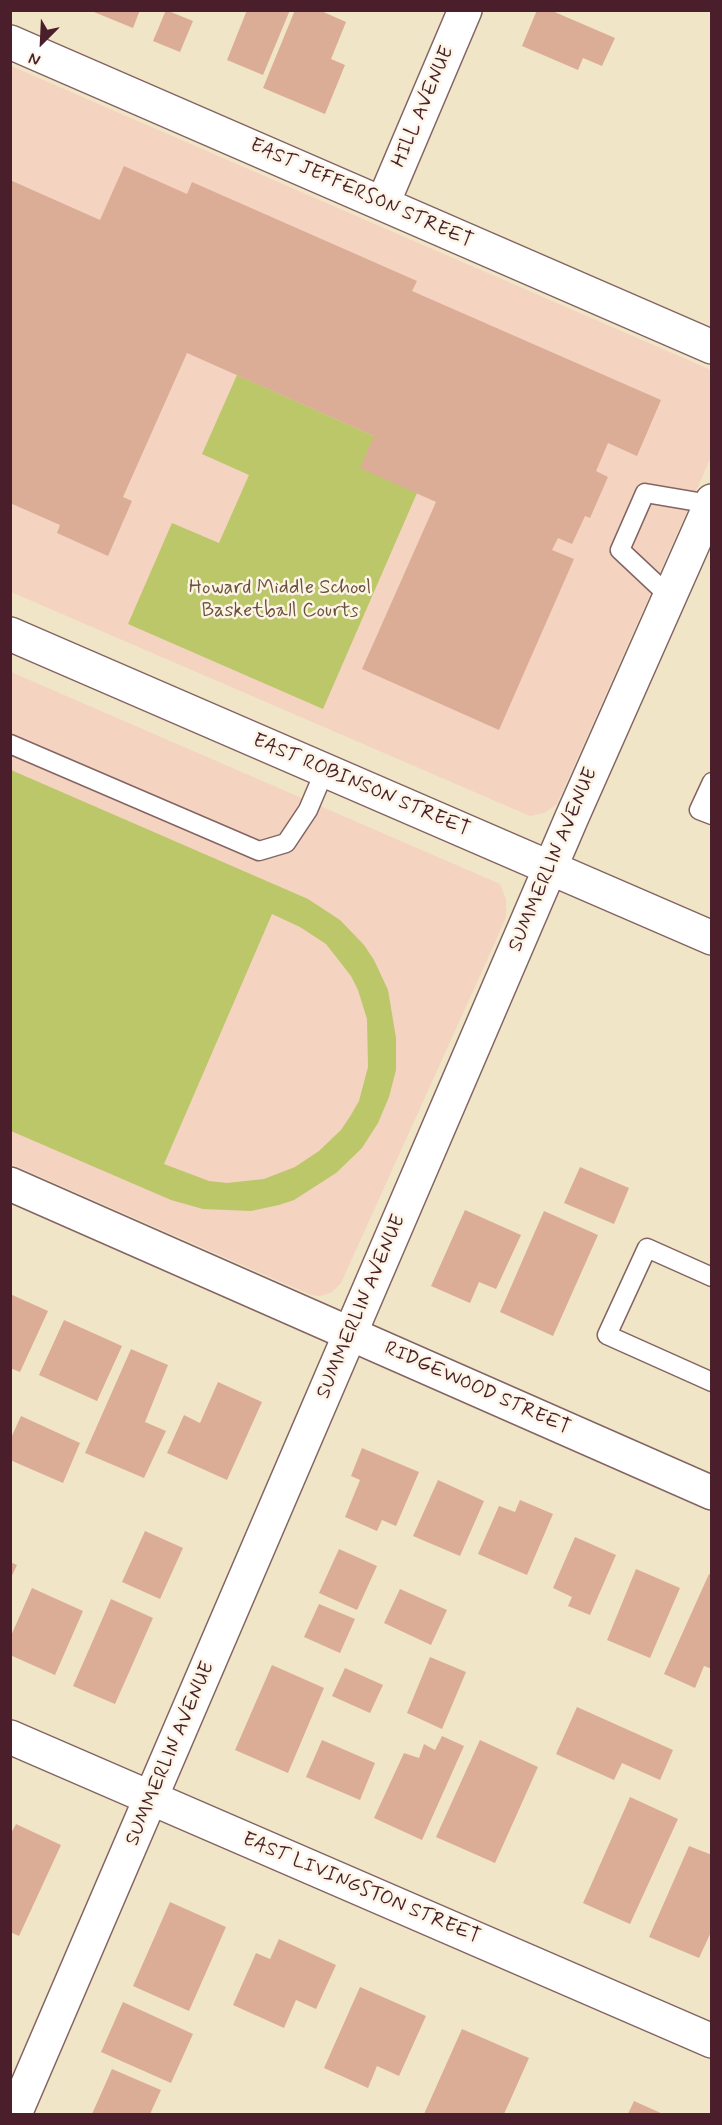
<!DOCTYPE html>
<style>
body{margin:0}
#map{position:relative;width:722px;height:2125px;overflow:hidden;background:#f0e5c7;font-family:Mynerve,sans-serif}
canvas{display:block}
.frame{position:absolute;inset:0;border:12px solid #4a1f2b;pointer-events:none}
.north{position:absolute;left:12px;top:12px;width:60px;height:60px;-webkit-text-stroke:4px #fcf5e5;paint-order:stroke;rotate:204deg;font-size:16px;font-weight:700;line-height:24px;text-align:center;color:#4a1f2b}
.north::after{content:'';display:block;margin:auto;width:21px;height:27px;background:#4a1f2b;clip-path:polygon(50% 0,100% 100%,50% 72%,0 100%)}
</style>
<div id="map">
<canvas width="722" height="2125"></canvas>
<div class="frame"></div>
<div class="north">N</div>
</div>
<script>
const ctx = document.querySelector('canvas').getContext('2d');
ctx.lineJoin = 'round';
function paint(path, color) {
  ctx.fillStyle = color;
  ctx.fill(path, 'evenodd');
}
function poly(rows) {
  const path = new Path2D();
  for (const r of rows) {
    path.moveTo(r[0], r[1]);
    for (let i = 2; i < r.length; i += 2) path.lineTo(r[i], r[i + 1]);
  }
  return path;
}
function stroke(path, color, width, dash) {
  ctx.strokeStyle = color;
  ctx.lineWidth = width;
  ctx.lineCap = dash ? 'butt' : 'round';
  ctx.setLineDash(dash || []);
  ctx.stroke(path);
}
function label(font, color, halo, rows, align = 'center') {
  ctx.font = font + ' Mynerve,sans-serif';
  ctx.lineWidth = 5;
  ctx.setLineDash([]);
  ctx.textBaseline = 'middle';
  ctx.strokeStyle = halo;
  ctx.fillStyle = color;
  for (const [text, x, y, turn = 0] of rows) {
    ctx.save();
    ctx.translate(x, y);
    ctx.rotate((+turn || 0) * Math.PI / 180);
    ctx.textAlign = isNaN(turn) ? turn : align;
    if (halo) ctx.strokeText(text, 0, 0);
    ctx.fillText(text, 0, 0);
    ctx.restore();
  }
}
paint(poly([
 [11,66,711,370,711,457,557,804,544,813,530,816,11,592],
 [11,672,500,884,506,899,506,917,497,938,341,1283,332,1292,320,1296,311,1295,11,1164]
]), '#f4d3c1');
paint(poly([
 [237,375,374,436,417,493,323,709,128,624,172,523,219,543,249,475,202,454],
 [11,770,308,899,340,920,364,945,374,960,388,990,396,1038,396,1070,389,1097,378,1123,362,1148,336,1173,294,1200,279,1205,251,1211,203,1209,171,1200,11,1131],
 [272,914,300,927,326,944,351,976,358,990,367,1019,368,1067,359,1101,351,1115,341,1130,319,1151,295,1167,264,1179,227,1183,209,1181,164,1164]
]), '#bbc768');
paint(poly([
 [89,10,140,10,133,28],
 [166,10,193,21,180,52,153,41],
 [247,10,290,10,263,75,227,60],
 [295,10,319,10,346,22,331,59,345,65,325,114,263,88],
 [537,10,550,10,615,38,602,66,583,58,578,70,522,46],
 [124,166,187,194,192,182,417,281,412,291,661,400,637,456,608,443,596,471,608,477,590,518,585,516,572,544,558,538,552,550,574,559,499,730,362,669,436,502,360,468,374,436,187,353,123,497,132,501,108,556,57,533,60,525,10,503,10,180,100,220],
 [580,1167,629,1188,614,1224,564,1203],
 [465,1210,521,1235,496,1289,479,1282,470,1303,431,1286],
 [544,1211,598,1235,553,1336,500,1312],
 [10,1294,48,1311,20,1372,10,1368],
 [64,1320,122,1346,97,1401,39,1375],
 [131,1349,168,1365,145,1422,166,1431,144,1478,85,1453],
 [218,1382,262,1402,227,1480,167,1453,184,1415,200,1423],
 [21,1416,80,1443,63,1483,10,1460,10,1440],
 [362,1448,419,1472,396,1526,382,1520,377,1531,345,1517,360,1480,351,1476],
 [438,1480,484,1501,460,1556,413,1536],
 [520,1500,553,1514,527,1575,478,1554,499,1506,515,1512],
 [145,1531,183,1548,160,1599,122,1582],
 [575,1537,616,1555,590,1615,568,1606,572,1597,553,1588],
 [339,1549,377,1566,357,1610,319,1593],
 [10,1562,17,1565,10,1580],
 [636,1569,680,1588,650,1658,607,1640],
 [709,1574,712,1575,712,1669,704,1666,695,1688,664,1674],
 [32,1588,83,1611,55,1675,10,1655,10,1638],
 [400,1589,447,1610,431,1645,384,1623],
 [111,1599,153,1618,115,1704,73,1686],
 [319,1604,355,1619,340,1653,304,1637],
 [430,1657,466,1672,442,1729,407,1713],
 [272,1665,324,1688,288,1773,235,1750],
 [345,1668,383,1685,370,1713,332,1696],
 [577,1707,673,1750,660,1780,622,1763,614,1780,556,1754],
 [442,1736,464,1746,422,1840,374,1818,404,1753,419,1758,424,1744,435,1750],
 [322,1740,375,1763,360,1800,306,1777],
 [480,1740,538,1767,495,1863,436,1837],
 [630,1797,678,1819,630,1924,583,1903],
 [16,1824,61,1845,19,1936,10,1932,10,1835],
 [689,1846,712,1855,712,1930,699,1958,649,1937],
 [170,1902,226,1927,189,2011,133,1986],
 [279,1939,336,1965,316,2009,296,2000,284,2028,233,2005,256,1953,270,1959],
 [360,1987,426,2016,399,2076,377,2066,368,2088,324,2068],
 [123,2002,193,2034,171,2083,101,2052],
 [462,2029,529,2058,504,2114,424,2114],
 [112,2069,161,2090,150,2114,92,2114],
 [634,2101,663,2114,628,2114]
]), '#dcad96');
const lane = poly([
 [670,597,620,550,645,493,710,504],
 [10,744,259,851,286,843,308,810,325,770],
 [712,782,699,810,712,815],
 [712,1277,647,1248,607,1335,712,1382]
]);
const street = poly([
 [10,42,712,347],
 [383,203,465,10],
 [10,1184,712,1493]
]);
const secondary = poly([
 [10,634,712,938],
 [10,1737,712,2041],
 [15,2114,572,817,712,501]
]);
stroke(lane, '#846462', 21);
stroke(street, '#846462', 36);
stroke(secondary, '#846462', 36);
stroke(lane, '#fff', 18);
stroke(street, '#fff', 33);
stroke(secondary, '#fff', 33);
label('20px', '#4a1f2b', '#fcf5e5', [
 ["HILL AVENUE",424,107,-67],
 ["EAST JEFFERSON STREET",361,194,24],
 ["EAST ROBINSON STREET",361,786,23],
 ["SUMMERLIN AVENUE",554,860,-67],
 ["SUMMERLIN AVENUE",362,1307,-67],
 ["RIDGEWOOD STREET",477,1389,24],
 ["SUMMERLIN AVENUE",171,1754,-67],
 ["EAST LIVINGSTON STREET",361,1889,23]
]);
label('20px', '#6c513d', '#fcf5e5', [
 ["Howard Middle School",280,589],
 ["Basketball Courts",280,612]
]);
</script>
